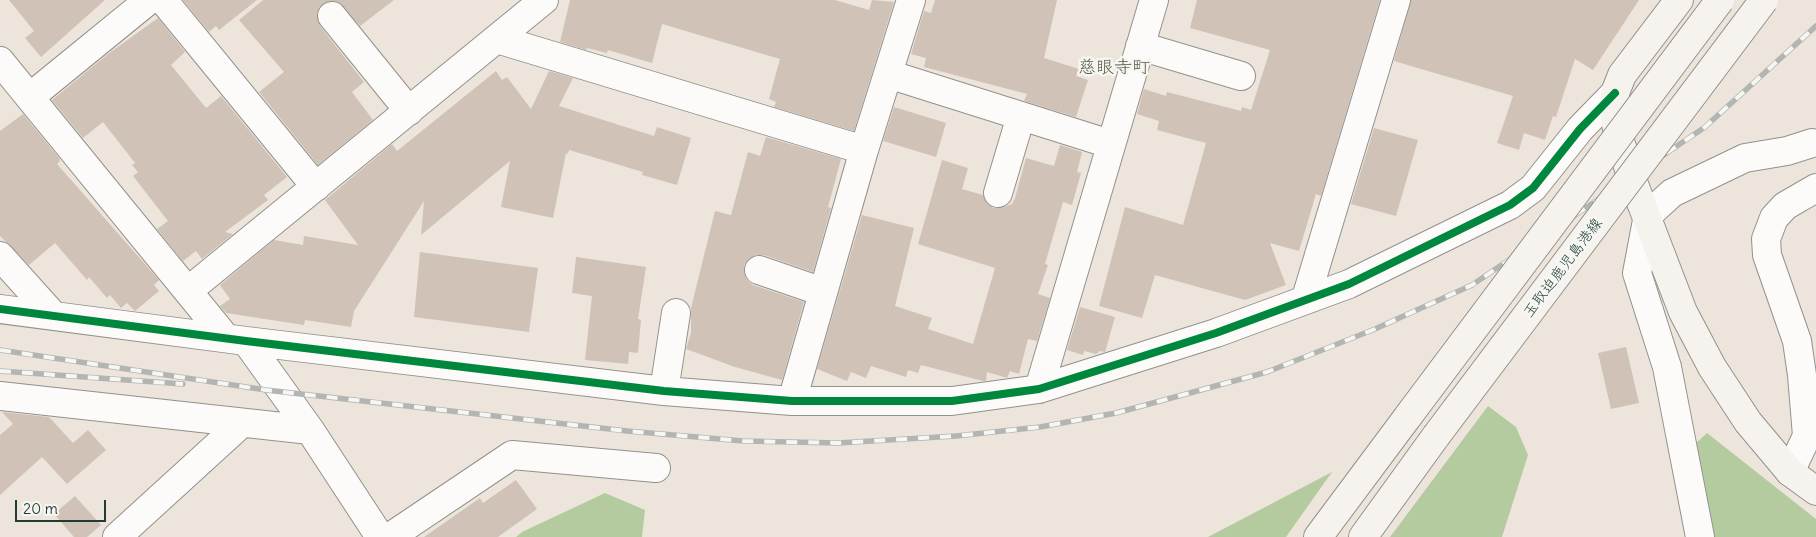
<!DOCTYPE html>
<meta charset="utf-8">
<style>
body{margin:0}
#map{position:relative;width:1816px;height:537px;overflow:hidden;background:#ede5dc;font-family:Delius,sans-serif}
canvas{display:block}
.scale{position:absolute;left:15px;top:500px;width:91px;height:22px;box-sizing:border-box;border:2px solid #1f3d34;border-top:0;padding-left:6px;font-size:15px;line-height:18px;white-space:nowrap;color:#1f3d34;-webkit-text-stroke:4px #f6f6f2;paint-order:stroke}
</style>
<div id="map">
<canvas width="1816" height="537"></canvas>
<div class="scale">20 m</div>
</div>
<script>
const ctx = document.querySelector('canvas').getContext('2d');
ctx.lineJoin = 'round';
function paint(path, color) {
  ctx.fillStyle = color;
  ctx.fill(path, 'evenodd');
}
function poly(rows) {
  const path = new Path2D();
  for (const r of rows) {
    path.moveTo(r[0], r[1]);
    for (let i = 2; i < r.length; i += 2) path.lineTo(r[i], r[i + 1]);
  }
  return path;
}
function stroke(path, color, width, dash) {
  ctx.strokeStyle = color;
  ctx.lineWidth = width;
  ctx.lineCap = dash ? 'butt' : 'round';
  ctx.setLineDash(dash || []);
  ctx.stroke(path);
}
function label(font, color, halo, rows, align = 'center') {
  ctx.font = font + ' Delius,"Klee One",sans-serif';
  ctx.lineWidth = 5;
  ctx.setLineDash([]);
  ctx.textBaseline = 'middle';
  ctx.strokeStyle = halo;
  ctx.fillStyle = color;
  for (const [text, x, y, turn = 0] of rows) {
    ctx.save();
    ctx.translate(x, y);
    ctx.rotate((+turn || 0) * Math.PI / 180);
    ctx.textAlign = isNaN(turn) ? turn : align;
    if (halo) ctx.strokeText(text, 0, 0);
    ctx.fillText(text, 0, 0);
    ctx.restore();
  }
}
paint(poly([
 [1488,406,1516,427,1528,455,1502,537,1390,537],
 [1707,433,1816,519,1816,537,1712,537,1695,444],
 [1332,472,1286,537,1208,537],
 [605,493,645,510,642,537,516,537,522,532]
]), '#b4cba0');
paint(poly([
 [9,0,105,0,41,57,25,38,34,31],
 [183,0,257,0,219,30,216,26,209,32],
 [263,0,394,0,360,26,338,2,329,1,323,4,318,10,317,18,320,26,364,82,352,92,373,120,318,165,259,92,284,72,239,20],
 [570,0,835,0,869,10,872,0,894,2,854,131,774,107,776,102,769,99,780,59,662,24,652,63,608,50,607,53,587,48,586,50,560,42],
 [935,0,1057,0,1044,58,1079,69,1076,76,1088,80,1076,117,1024,101,1027,94,924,67,926,58,911,54,924,11,931,13],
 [1197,0,1380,0,1321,196,1316,194,1299,251,1270,243,1286,285,1245,300,1155,275,1142,318,1099,306,1125,207,1183,225,1206,143,1157,130,1159,121,1137,114,1144,89,1166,96,1167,92,1241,111,1242,107,1251,110,1270,50,1190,28],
 [1411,0,1639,0,1593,70,1575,59,1556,117,1553,116,1545,140,1524,133,1519,150,1497,143,1513,96,1394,61],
 [158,18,185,52,171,65,206,108,221,96,287,177,264,195,268,200,225,232,233,234,202,259,196,251,183,261,157,229,168,221,133,176,138,172,132,165,135,163,103,122,83,138,52,100,108,54],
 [496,71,502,80,507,77,531,109,549,71,573,78,559,106,654,136,657,127,691,138,677,185,642,175,643,172,569,150,568,154,566,153,553,218,501,207,510,161,421,235,424,201,354,311,351,327,305,320,304,325,226,313,220,306,230,299,220,285,274,240,303,245,304,236,358,245,325,200,392,144,397,151],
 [894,107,946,123,936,157,883,141],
 [23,114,59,158,60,161,57,164,159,280,154,285,159,291,135,311,127,303,121,308,110,295,107,298,89,277,87,280,55,243,29,265,0,236,0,131],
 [1374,128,1418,140,1396,216,1351,204],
 [766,137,841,159,828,207,831,208,813,272,764,255,756,255,749,258,744,265,744,272,747,280,753,285,804,302,782,380,735,367,686,349,691,333,691,308,715,211,731,215,748,152,760,156],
 [1060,145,1082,152,1077,172,1081,173,1072,205,1063,202,1045,264,1048,265,1038,294,1050,298,1037,341,1028,339,1019,374,1010,371,1007,378,987,372,986,381,983,381,921,365,918,373,908,370,906,377,871,366,866,378,851,372,847,381,817,369,862,215,914,228,895,306,932,318,928,329,973,344,995,268,918,244,942,160,968,168,962,189,983,195,987,204,993,208,1001,208,1012,204,1015,198,1026,158,1054,166],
 [420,252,538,268,529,332,414,317],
 [576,257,646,267,638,319,641,320,638,353,629,352,628,364,585,360,592,296,572,293],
 [1080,307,1115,317,1105,352,1100,351,1096,354,1084,351,1083,355,1067,350],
 [1626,347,1639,403,1611,409,1598,353],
 [2,412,49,417,73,443,88,430,106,450,67,484,42,457,0,495,0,435,13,424],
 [516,480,537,509,498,537,424,537,480,498,483,503],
 [75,496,101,525,87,537,74,537,54,514]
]), '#d0c2b6');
const street = poly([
 [163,0,316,187],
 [332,16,409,111],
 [497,39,864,150],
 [1140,46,1241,76],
 [0,61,226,338],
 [888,74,1110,144],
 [30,97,149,0],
 [998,193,1021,116],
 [0,256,53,315],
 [759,270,823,292],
 [189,290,544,0],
 [1306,298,1396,0],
 [0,309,246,341,664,391,792,401,952,401,1039,389,1216,333,1349,284,1510,205,1533,188,1580,129,1615,93],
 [246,341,310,430],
 [1039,389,1154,0],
 [664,391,676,313],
 [0,396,310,430,380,537],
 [792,401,864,150,911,0],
 [1790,472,1807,436,1802,375,1797,341,1767,255,1766,239,1774,218,1785,206,1816,188],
 [117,537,242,423],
 [390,537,512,455,656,468],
 [1700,537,1667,367,1637,273,1648,215,1672,193,1745,158,1787,151,1812,143]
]);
const secondary = poly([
 [1679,0,1622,75,1615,93,1615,120,1621,144,1632,179,1683,312,1712,367,1748,422,1790,472,1816,491],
 [1318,537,1409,415],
 [1363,537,1436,436]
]);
stroke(street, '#91928c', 30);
stroke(secondary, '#91928c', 30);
stroke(street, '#fcfbfa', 28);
stroke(secondary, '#f6f3ef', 28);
const rail = poly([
 [0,350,266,390,627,431,743,441,838,443,956,436,1040,427,1116,413,1267,372,1375,329,1472,285,1705,127,1816,26],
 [0,371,183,384]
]);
stroke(rail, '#b3b5b3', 5.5);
stroke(rail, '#f6f6f2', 4, [11]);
const secondaryBridge = poly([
 [1409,415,1720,0],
 [1436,436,1764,0]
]);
stroke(secondaryBridge, '#91928c', 30, []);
stroke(secondaryBridge, '#f6f3ef', 28);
stroke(poly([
 [0,309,246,341,664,391,792,401,952,401,1039,389,1216,333,1349,284,1510,205,1533,188,1580,129,1615,93]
]), '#00873e', 8);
label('15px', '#1f3d34', '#f6f6f2', [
 ["玉取迫鹿児島港線",1563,268,-53]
]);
label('18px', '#5f614b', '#f6f6f2', [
 ["慈眼寺町",1114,68]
]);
</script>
